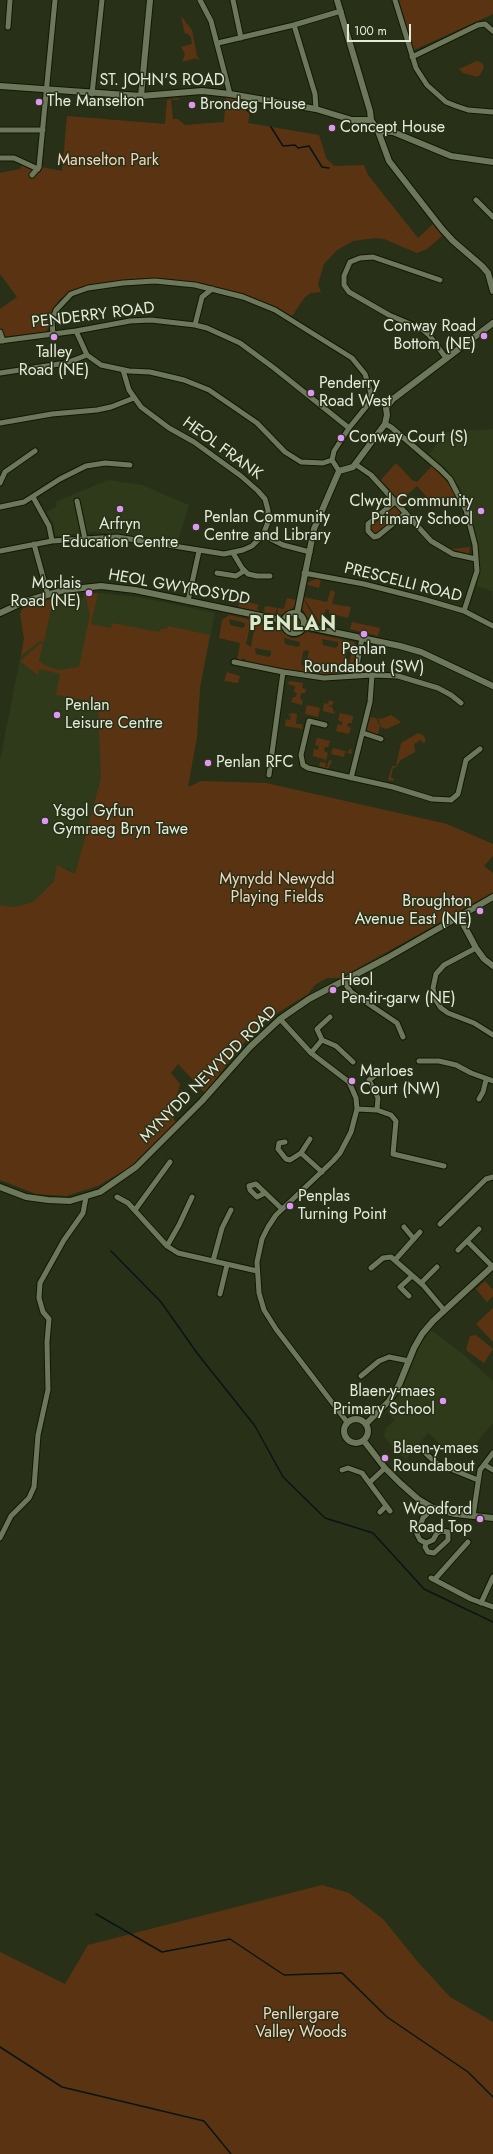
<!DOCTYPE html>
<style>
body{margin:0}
#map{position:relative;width:493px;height:2154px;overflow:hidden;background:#283118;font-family:Jost,sans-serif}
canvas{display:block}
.scale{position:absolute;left:347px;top:24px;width:64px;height:18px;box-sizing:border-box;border:2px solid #e5ebdb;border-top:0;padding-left:5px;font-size:12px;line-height:14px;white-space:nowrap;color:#e5ebdb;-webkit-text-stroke:3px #283118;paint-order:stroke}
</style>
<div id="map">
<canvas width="493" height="2154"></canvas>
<div class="scale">100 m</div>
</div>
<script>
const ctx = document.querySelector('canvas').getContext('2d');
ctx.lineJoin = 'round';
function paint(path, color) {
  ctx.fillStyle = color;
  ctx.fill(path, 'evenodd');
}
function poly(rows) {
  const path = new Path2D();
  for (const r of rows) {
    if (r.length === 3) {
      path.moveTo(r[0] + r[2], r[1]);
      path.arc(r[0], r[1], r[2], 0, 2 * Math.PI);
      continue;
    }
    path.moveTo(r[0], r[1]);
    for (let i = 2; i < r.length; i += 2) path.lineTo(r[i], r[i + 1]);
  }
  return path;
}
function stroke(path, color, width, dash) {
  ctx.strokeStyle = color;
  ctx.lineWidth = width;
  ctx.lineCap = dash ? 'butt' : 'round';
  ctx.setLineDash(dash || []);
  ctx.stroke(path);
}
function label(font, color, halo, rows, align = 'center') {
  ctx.font = font + ' Jost,sans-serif';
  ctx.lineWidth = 3;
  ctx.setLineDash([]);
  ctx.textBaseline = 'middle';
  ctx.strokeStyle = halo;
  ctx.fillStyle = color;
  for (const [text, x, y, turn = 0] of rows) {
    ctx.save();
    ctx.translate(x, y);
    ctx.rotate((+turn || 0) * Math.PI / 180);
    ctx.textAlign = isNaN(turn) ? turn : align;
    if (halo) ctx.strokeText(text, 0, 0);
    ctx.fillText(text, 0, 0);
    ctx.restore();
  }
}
paint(poly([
 [493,429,493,602,492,591,477,586,479,571,475,535,468,505,460,488,446,469,429,454,442,438,438,433],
 [108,480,142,485,189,505,178,541,95,532,55,536,53,523,46,512,57,506,55,502],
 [98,593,138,597,215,613,200,687,197,737,101,777,75,874,66,868,33,902,14,907,0,905,0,760,24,639,21,611,22,609,48,600,74,594,75,599,83,598,83,594],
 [431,1330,463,1354,493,1381,493,1423,466,1455,452,1451,441,1445,429,1433,412,1450,406,1460,384,1437,386,1428,395,1420,386,1411,402,1391,419,1347]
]), '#2e3a1a');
paint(poly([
 [399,0,493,0,493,14,414,50],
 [181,16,192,30,197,56,200,61,196,58,182,62,185,54,181,47,192,44,191,37,187,33,185,34],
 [477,61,482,63,484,67,480,75,477,77,463,73,459,69],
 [226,97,252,102,248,123,319,135,326,158,334,166,364,165,368,175,418,238,433,224,442,236,427,249,417,253,384,239,376,238,353,241,337,250,324,264,318,284,321,292,311,293,305,297,292,316,250,296,224,289,177,280,134,279,78,289,60,299,53,310,49,322,49,327,46,332,0,337,0,309,17,297,0,274,0,173,20,169,22,165,34,171,31,177,39,173,42,167,62,171,67,116,165,124,167,100,178,98,179,100,171,100,173,119,178,119,185,125,224,122],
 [396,463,412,480,417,482,432,466,450,485,456,495,434,505,417,486,400,501,381,480],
 [393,505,402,514,375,535,370,528,370,526],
 [470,547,469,554,451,549],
 [318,578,321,579,319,588,308,585,307,583],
 [331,590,335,592,332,604,351,607,348,618,329,613,329,610,326,609,322,623,320,623,303,597,327,602],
 [98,593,91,624,111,628,112,623,159,632,161,629,167,629,168,626,210,635,200,687,197,737,188,787,201,781,266,783,447,824,493,844,493,856,484,866,493,873,493,893,340,978,327,978,315,985,308,994,271,1017,243,1044,205,1093,178,1064,171,1073,180,1084,172,1116,176,1123,130,1167,98,1186,66,1196,36,1194,0,1180,0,905,14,907,33,902,54,881,57,865,75,874,101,777,98,705,95,702,56,695,60,674,39,669,38,675,20,661,41,643,43,644,39,661,46,666,59,670,79,667,90,615,85,594],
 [74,594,75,602,52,604,44,642,40,641,21,656,24,639,20,614,22,609,48,600],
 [287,598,296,600,294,607,285,614,277,615,278,608,284,609],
 [240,600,259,605,257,609,260,612,238,607],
 [304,600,310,611,319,623,309,620,306,615,302,608],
 [266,606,277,608,275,615,261,612,265,611,264,608],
 [229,615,274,625,291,638,297,638,307,632,354,642,357,647,352,672,347,675,328,676,312,675,250,663,243,658,241,661,237,661,240,643,219,638,222,620],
 [229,619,245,623,245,626,242,628,230,625],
 [251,629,254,630,251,647,246,644,249,631],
 [284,638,300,642,300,645,297,647,285,644],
 [322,639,338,642,338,646,335,648,323,645],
 [255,648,271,651,271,655,268,657,256,654],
 [306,650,309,651,305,668,301,664,303,652],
 [349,650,352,651,348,668,344,665,346,652],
 [294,624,7],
 [352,622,380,628,378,636,350,629],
 [227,672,240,676,238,683,224,681],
 [290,681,303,683,302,688,306,689,305,693,301,693,300,699,303,700,302,705,291,702,293,697,296,697,297,693,294,692,295,686,287,684],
 [329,700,334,702,332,705,328,706,332,707,335,714,323,711,324,703,328,704],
 [307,705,320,708,318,717,305,714],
 [292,713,297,714,296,724,302,724,303,729,285,726,286,719,290,720,291,716,288,715],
 [340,713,353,716,352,723,348,723,347,726,351,728,349,734,336,731,338,724,342,725,342,722,338,720],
 [391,715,400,721,400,723,386,729,381,727,378,718,381,719],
 [370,717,376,718,380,726,378,734,375,735,367,730],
 [418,733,424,736,426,741,423,743,421,740,414,744,415,752,401,760,396,767,393,768,391,777,394,779,393,781,388,780,392,766,396,766,401,743],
 [317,738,330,741,328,747,325,747,324,751,328,753,326,760,313,756,314,749,318,750,319,746,315,745],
 [333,748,348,752,351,748,352,754,345,752,344,757,331,754],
 [329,760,332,761,328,769,319,766,320,762,326,763,325,767,327,767],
 [485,1281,493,1290,493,1296,487,1302,476,1289],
 [493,1308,493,1342,476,1324],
 [476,1335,493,1349,484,1363,466,1350,470,1336],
 [322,1885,349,1893,383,1919,417,1961,450,1997,493,2022,493,2154,0,2154,0,1952,65,1984,88,1945]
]), '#5a3412');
stroke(poly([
 [240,103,251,114],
 [271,127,283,146,295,145,298,148,309,146,322,167,329,168],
 [111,1251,161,1302,197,1353,255,1426,283,1477,325,1518,373,1533,424,1589,493,1622],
 [96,1914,162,1952,230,1939,284,1975,342,1973,387,2017,468,2072,493,2097],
 [0,2047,62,2087,204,2121,231,2154]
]), '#081515', 1.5);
const minor = poly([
 [200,0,211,21,230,94],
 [233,0,241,38],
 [395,0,416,68,427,85,446,102,456,106,468,110,493,112],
 [294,25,315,94,316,109],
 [8,27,10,0],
 [218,43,294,25,341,11],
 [412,57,478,25,485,24,493,31],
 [92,94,102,0],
 [0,130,43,130],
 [0,158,14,158,38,169],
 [32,175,39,167,55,0],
 [476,200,493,217],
 [440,280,373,257,360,258,350,262,344,276,344,285,349,292,389,315,422,329,429,335,446,358],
 [195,325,202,297,212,289],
 [76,331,87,355,101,365,129,371,150,372,184,380,209,390,257,423,285,452,301,462,323,463,332,460],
 [0,332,3,341],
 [53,335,52,321,56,310,71,294,88,288,123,283,155,281,195,285,243,297,275,310,352,358,365,374,371,393,370,402,349,428,334,451,332,460,339,471],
 [0,341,76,331,130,321,151,320,195,325,207,328,240,343,274,368,349,428],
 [0,373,66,363,87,355],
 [0,423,52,414,97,410,111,407,134,398],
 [385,424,391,427,440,469,450,479,466,510,475,545,477,571,464,611],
 [355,464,371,475,431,541,453,554,476,559],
 [0,483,5,472,35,451],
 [33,497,49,526,52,541],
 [77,501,85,539],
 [396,501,368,524,368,531,374,537,378,536,406,513],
 [0,507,24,502,60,479,86,466,105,463,130,465],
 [263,535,283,545,310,552],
 [34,544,48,595],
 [0,551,52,541,117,537,224,554,243,550,252,546,263,535,268,522,268,510,265,499,258,491,241,476,194,442,169,428,141,407,129,390,123,370],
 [233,553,242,568,248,574,257,576,270,576],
 [217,573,236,576,244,571],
 [304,573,364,584,423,599,464,611,493,626],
 [188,601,199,551],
 [234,662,283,672],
 [355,676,362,638],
 [325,725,309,721,301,755,303,765,308,768,393,787,432,799,451,800,458,794,466,760,480,749],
 [363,733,381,739],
 [269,775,283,672,324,678,372,675,398,676,438,688,451,695,461,703],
 [351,778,370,702,372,675],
 [476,948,444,965,436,974,433,988,435,999,441,1008,448,1013,474,1023,493,1035],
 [344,982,351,992,397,1023,403,1037],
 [280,1019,311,1053,349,1082,356,1098,357,1109,351,1132,340,1153,333,1161,276,1215,268,1227,262,1239,257,1262,259,1293,264,1310,276,1329,347,1422],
 [322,1040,336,1046,353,1062],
 [311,1053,322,1040,317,1029,330,1017],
 [419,1061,439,1061,456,1065,471,1073,493,1081],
 [479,1099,483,1092,486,1080],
 [357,1109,377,1110,391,1115,396,1121,393,1154,444,1166],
 [377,1110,378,1098,369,1080,381,1071],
 [285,1142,279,1143,278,1149,286,1159,290,1160,301,1153,310,1139],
 [301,1153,322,1172],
 [265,1193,257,1197,250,1190,249,1186,256,1184,282,1209],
 [117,1197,128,1203,167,1246,178,1253,257,1271],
 [135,1210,170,1162],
 [440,1224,486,1179,493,1177],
 [404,1227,414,1239],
 [467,1241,492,1266],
 [167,1246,179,1225,192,1197],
 [458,1250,479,1229],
 [395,1260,420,1232],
 [213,1261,222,1228,231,1210],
 [371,1268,383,1258,391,1257,423,1285,444,1310],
 [421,1283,437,1267],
 [220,1294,227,1265],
 [409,1296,400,1287,412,1276],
 [361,1376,379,1361,389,1357,409,1361],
 [420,1448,436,1463,478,1480],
 [485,1465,493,1470],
 [342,1470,348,1468,362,1473,390,1511],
 [370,1482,385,1468],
 [380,1512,386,1506],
 [473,1516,480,1470,493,1453],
 [0,1538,11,1516,29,1498,34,1487,38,1435,48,1390,47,1342,49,1319,43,1312,39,1298,40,1283,64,1240,83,1213,86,1197],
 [426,1543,425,1547,428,1552,434,1553,448,1540,448,1532,441,1531,437,1533,433,1540,426,1543,420,1540,417,1534,423,1518,433,1508],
 [431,1578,471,1599,493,1607],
 [435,1579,468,1542],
 [481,1603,493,1577]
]);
const tertiary = poly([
 [337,0,370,111,371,120,378,131,389,161,442,229,453,241,482,266,488,273,493,291],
 [0,86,141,96,202,91,230,94,316,109,352,120,371,120],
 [141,96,150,0],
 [378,131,393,132,451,156,493,162],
 [0,613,26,601,64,590,101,586,135,590,285,621],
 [294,623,10],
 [297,614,314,529,339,471,353,467,385,424,387,415,386,408,393,399,493,323],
 [304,626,400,646,421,652,493,686],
 [460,918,476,948,484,959,493,966],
 [0,1187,26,1197,48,1200,70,1201,100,1192,136,1167,202,1101,250,1047,280,1019,309,999,387,958,493,897],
 [356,1431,12],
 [366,1424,389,1401,399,1385,414,1348,422,1334,433,1321,493,1266],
 [364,1441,385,1468,400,1483,418,1499,433,1508,455,1514,493,1518]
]);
stroke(minor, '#111902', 7);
stroke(tertiary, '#111902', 8);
stroke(minor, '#6c775b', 5);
stroke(tertiary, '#6c775b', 6);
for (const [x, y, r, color] of [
 [39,102,4,"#df98f1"],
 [192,105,4,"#df98f1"],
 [332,128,4,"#df98f1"],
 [484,336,4,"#df98f1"],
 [54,337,4,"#df98f1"],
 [311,393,4,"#df98f1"],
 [341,438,4,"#df98f1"],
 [120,509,4,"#df98f1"],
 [481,511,4,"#df98f1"],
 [196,527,4,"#df98f1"],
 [89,593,4,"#df98f1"],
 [364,634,4,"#df98f1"],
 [57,715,4,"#df98f1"],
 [208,763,4,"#df98f1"],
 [45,821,4,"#df98f1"],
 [480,911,4,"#df98f1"],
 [333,990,4,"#df98f1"],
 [352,1081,4,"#df98f1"],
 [290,1206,4,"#df98f1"],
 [443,1401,4,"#df98f1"],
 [385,1458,4,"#df98f1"],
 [480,1519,4,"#df98f1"]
]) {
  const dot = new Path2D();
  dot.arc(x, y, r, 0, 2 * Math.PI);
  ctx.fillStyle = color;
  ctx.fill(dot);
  stroke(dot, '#283118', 1.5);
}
label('16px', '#e5ebdb', '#283118', [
 ["ST. JOHN'S ROAD",162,81],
 ["PENDERRY ROAD",93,316,-7],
 ["HEOL FRANK",222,449,36],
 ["PRESCELLI ROAD",403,583,14],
 ["HEOL GWYROSYDD",179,588,10],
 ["MYNYDD NEWYDD ROAD",209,1075,-45]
]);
label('16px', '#e5ebdb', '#283118', [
 ["The Manselton",47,102],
 ["Brondeg House",200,105],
 ["Concept House",340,128],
 ["Conway Road",476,327,"right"],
 ["Bottom (NE)",476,345,"right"],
 ["Talley",54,353,"center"],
 ["Road (NE)",54,371,"center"],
 ["Penderry",319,384],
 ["Road West",319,402],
 ["Conway Court (S)",349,438],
 ["Clwyd Community",473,502,"right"],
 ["Primary School",473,520,"right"],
 ["Penlan Community",204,518],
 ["Centre and Library",204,536],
 ["Arfryn",120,525,"center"],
 ["Education Centre",120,543,"center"],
 ["Morlais",81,584,"right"],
 ["Road (NE)",81,602,"right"],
 ["Penlan",364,650,"center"],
 ["Roundabout (SW)",364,668,"center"],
 ["Penlan",65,706],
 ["Leisure Centre",65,724],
 ["Penlan RFC",216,763],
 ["Ysgol Gyfun",53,812],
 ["Gymraeg Bryn Tawe",53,830],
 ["Broughton",472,902,"right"],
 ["Avenue East (NE)",472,920,"right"],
 ["Heol",341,981],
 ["Pen-tir-garw (NE)",341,999],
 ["Marloes",360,1072],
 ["Court (NW)",360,1090],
 ["Penplas",298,1197],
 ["Turning Point",298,1215],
 ["Blaen-y-maes",435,1392,"right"],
 ["Primary School",435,1410,"right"],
 ["Blaen-y-maes",393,1449],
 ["Roundabout",393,1467],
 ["Woodford",472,1510,"right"],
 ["Road Top",472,1528,"right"]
], 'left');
label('16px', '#f6d5bd', '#283118', [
 ["Manselton Park",108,161],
 ["Mynydd Newydd",277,880],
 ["Playing Fields",277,898],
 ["Penllergare",301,2015],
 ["Valley Woods",301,2033]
]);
ctx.letterSpacing = '1px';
label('bold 20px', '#dbe8c9', '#283118', [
 ["PENLAN",293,625]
]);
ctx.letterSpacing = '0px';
</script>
